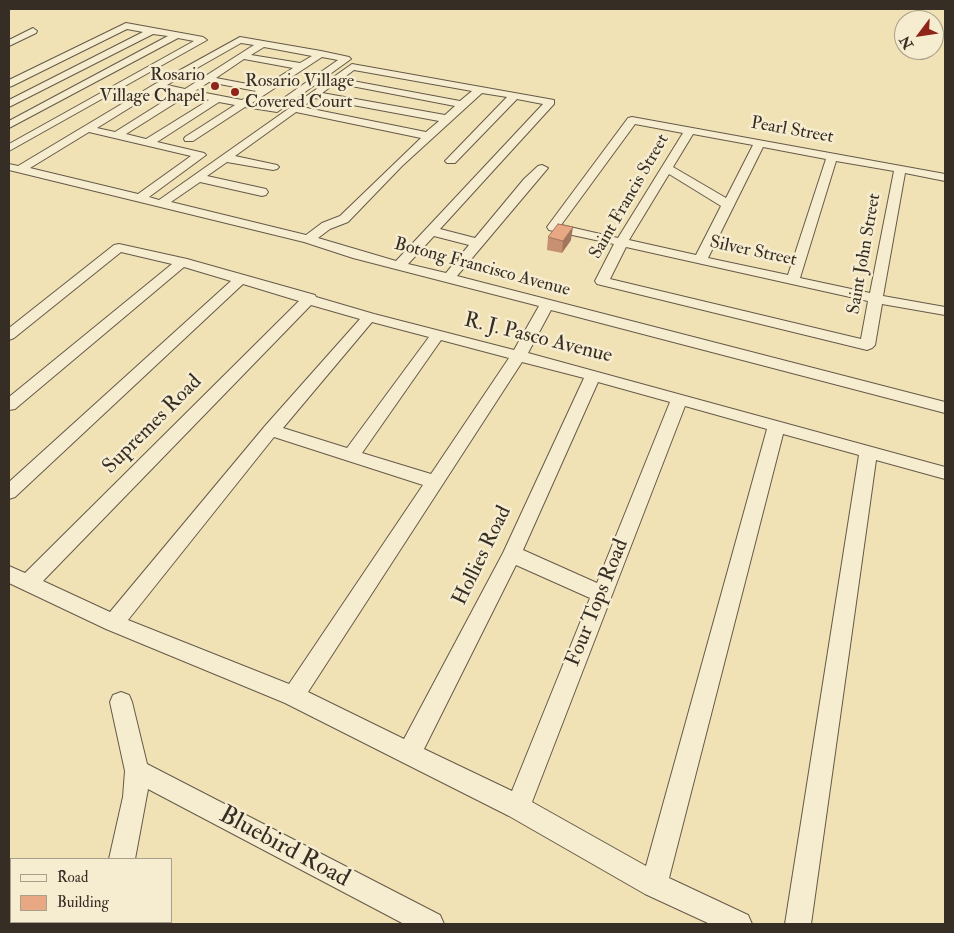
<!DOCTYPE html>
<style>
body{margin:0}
#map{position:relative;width:954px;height:933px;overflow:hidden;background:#f1e2b6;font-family:"IM FELL Double Pica",serif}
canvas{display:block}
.frame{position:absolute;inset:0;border:10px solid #362d24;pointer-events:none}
.legend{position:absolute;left:10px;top:858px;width:162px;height:65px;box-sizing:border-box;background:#f6ecd0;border:1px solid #a9a08b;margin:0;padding:6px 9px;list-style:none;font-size:15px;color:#362d24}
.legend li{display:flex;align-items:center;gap:10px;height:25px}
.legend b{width:25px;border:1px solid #a9a08b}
.north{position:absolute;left:894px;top:10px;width:50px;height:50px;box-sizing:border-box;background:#f6ecd0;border:1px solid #a9a08b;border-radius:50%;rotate:239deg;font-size:14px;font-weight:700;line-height:20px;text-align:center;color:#362d24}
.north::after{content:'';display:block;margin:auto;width:18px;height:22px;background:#8f2418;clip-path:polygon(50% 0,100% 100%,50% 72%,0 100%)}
</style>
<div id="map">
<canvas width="954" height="933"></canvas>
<div class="frame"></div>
<ul class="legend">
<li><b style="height:6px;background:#f6ecd0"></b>Road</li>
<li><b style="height:14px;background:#e8a884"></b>Building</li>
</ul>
<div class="north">N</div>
</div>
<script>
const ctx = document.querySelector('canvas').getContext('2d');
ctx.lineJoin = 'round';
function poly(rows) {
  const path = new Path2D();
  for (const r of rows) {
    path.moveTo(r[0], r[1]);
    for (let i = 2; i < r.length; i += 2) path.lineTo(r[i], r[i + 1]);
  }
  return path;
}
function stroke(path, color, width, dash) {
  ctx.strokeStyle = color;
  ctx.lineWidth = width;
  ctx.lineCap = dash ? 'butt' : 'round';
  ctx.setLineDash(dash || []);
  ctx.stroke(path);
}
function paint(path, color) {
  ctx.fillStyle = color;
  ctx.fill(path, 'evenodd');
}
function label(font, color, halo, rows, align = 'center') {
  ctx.font = font + ' "IM FELL Double Pica",serif';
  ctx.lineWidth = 5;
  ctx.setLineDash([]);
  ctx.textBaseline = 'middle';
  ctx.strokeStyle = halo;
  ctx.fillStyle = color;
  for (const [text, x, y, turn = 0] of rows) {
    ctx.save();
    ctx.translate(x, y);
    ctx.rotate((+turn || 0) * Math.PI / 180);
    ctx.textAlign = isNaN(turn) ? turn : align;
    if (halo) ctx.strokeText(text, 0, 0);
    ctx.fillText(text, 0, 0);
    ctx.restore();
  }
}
const minor = poly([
 [126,23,203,37,207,40,9,151,9,144,194,41,178,38,9,128,9,121,168,36,153,34,9,107,9,100,143,32,127,29,12,86,9,87,9,80,126,23],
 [33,28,37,31,36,33,9,46,9,40,33,28],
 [240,37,321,51,349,57,351,59,277,112,245,107,193,141,185,141,184,139,185,137,235,105,219,102,157,142,204,153,206,155,149,197,159,200,352,64,554,100,554,104,440,229,475,238,524,179,538,166,542,165,548,168,457,276,945,402,945,413,551,310,528,353,945,467,945,479,876,460,811,924,785,924,859,455,783,434,669,878,748,915,752,924,710,924,645,894,509,816,285,703,106,629,9,583,9,566,25,573,299,301,243,284,15,497,9,499,9,482,231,281,184,267,15,409,9,410,9,397,172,264,121,252,14,338,9,340,9,328,114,245,119,244,187,259,315,295,316,297,374,314,514,350,539,306,353,258,304,242,9,170,9,164,18,166,155,84,240,37],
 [241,43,254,45,185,89,167,85,241,43],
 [264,47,312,56,300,63,251,55,264,47],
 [322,57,338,60,271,107,252,103,322,57],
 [244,59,293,68,263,87,216,78,244,59],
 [354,70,472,91,460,101,342,79,354,70],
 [209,82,256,91,242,100,195,91,209,82],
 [336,83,455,106,445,115,322,93,336,83],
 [160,89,177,93,115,132,97,128,160,89],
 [482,93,507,97,447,159,445,161,447,163,455,163,517,99,543,104,396,261,318,238,330,229,348,222,402,166,482,93],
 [188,95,209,100,146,139,126,134,188,95],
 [315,98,439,121,426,132,302,107,315,98],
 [296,112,421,138,340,216,322,223,306,235,171,202,200,182,262,196,266,195,268,192,266,189,207,176,227,162,273,170,277,169,279,167,277,165,235,156,296,112],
 [89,132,191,156,138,194,30,168,89,132],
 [434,236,469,245,446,273,408,264,434,236],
 [311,305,360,319,265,426,110,612,43,581,311,305],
 [372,322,429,337,347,448,283,428,372,322],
 [441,340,509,358,431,474,362,453,441,340],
 [522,362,584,378,503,553,404,739,308,692,522,362],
 [598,382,670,402,597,583,523,550,598,382],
 [685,406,767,429,646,866,532,802,685,406],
 [274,437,423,485,289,684,128,620,274,437],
 [516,565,590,598,512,791,424,749,516,565],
 [632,117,945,174,945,181,905,173,883,296,945,307,945,315,882,304,875,345,872,348,867,350,597,284,595,281,614,244,549,230,547,227,628,118,632,117],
 [635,124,683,133,618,238,561,225,635,124],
 [693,134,753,145,726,198,673,167,693,134],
 [763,147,826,159,788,275,708,258,763,147],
 [836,161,894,171,870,293,800,278,836,161],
 [669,174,721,206,696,255,629,240,669,174],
 [626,247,868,301,861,339,610,279,626,247],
 [121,692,129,695,132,702,147,764,440,915,444,924,404,924,148,789,135,859,109,859,123,797,125,771,110,702,113,695,121,692],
 [97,922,123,922,123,924,97,924,97,922]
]);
stroke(minor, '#655a48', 2);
paint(minor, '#f6ecd0');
paint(poly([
 [548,237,571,240,562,253,547,250]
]), '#c89072');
paint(poly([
 [573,227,571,240,562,253,563,241]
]), '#a2765c');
const building = poly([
 [558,224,573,227,563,241,548,237,558,224]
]);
paint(building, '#e8a884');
stroke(building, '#a2765c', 1);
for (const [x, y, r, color] of [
 [215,86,5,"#8f2418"],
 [235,92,5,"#8f2418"]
]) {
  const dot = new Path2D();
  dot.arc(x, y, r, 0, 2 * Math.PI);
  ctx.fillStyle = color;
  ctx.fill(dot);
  stroke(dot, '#f6ecd0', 2);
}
label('18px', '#362d24', '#f6ecd0', [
 ["Rosario",205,76],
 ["Village Chapel",205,97],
 ["Rosario Village",245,82,"left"],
 ["Covered Court",245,103,"left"]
], 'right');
label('18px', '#362d24', '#f6ecd0', [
 ["Pearl Street",792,131,10],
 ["Saint Francis Street",630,197,-60],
 ["Silver Street",753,252,12],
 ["Saint John Street",865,254,-80],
 ["Botong Francisco Avenue",482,268,15]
]);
label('21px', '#362d24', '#f6ecd0', [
 ["R. J. Pasco Avenue",538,339,14],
 ["Supremes Road",153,425,-45],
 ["Hollies Road",483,556,-64],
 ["Four Tops Road",598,603,-68]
]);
label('25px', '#362d24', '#f6ecd0', [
 ["Bluebird Road",284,848,28]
]);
</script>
